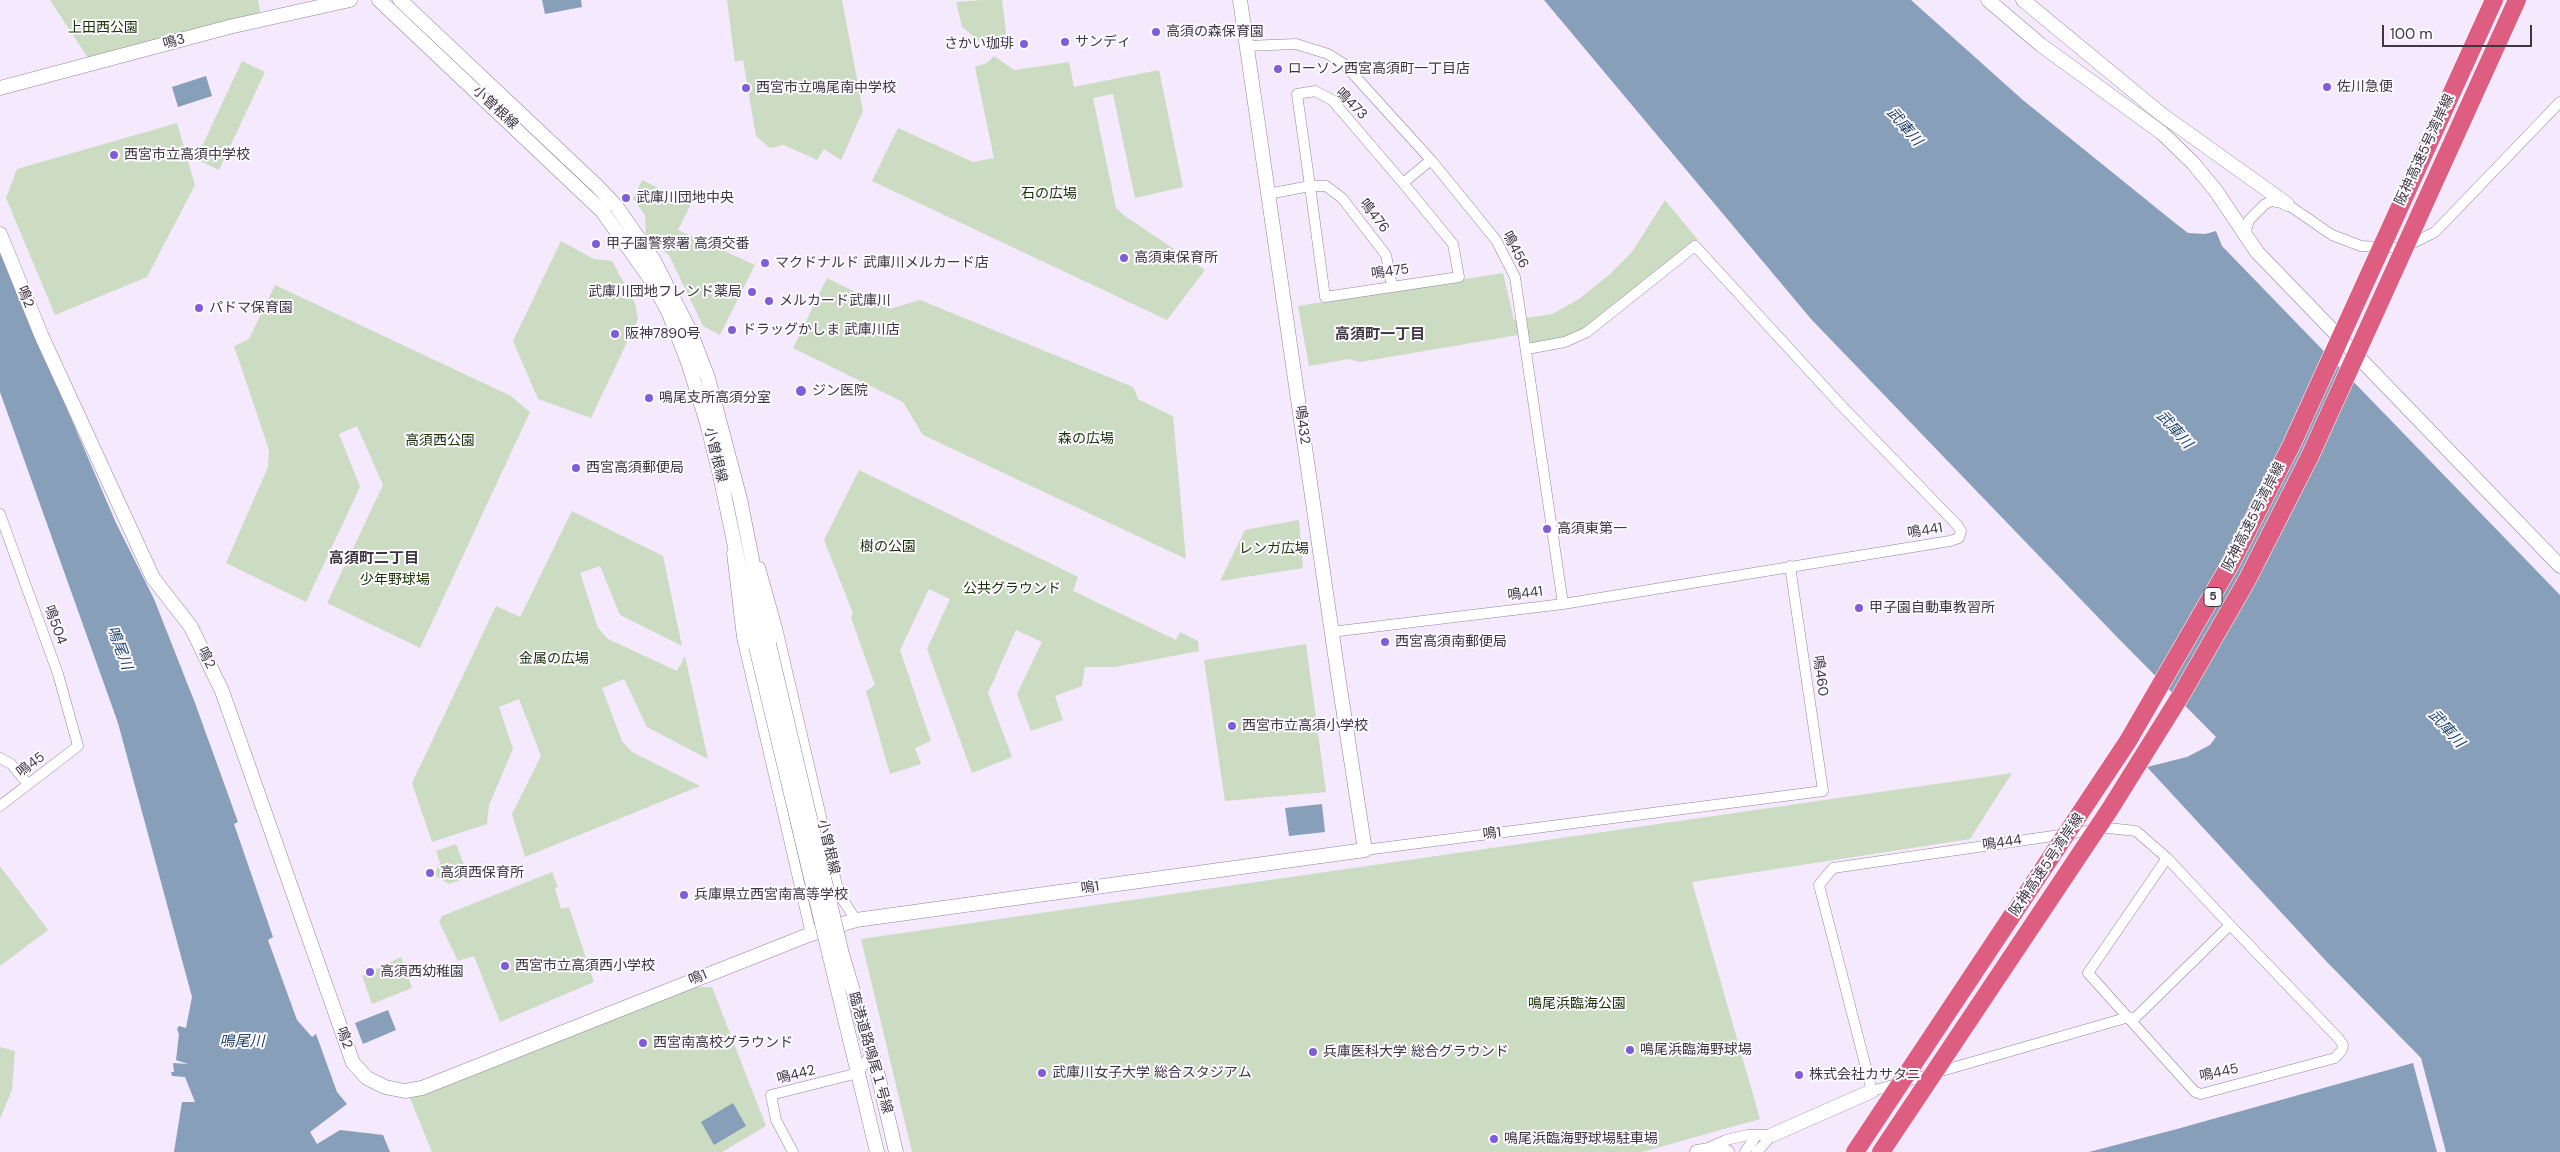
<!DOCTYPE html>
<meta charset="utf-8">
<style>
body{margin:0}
#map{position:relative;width:2560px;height:1152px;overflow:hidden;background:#f4e9fd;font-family:"DM Sans",sans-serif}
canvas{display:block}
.scale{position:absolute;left:2382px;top:25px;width:150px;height:22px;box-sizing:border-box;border:2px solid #3d3741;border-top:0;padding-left:6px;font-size:15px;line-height:18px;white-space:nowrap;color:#3d3741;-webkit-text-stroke:4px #fdfaff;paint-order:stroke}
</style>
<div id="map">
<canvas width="2560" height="1152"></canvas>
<div class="scale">100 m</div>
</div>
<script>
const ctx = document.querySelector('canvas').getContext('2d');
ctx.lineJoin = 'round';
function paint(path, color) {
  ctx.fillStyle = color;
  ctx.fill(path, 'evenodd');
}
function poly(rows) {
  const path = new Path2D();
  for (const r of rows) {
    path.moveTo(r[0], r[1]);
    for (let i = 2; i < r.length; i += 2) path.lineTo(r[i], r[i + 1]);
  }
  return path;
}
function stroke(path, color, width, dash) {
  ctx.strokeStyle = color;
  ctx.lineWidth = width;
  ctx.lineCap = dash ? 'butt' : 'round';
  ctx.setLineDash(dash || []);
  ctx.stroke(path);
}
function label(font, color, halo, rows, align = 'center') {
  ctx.font = font + ' "DM Sans","Noto Sans JP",sans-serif';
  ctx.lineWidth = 4;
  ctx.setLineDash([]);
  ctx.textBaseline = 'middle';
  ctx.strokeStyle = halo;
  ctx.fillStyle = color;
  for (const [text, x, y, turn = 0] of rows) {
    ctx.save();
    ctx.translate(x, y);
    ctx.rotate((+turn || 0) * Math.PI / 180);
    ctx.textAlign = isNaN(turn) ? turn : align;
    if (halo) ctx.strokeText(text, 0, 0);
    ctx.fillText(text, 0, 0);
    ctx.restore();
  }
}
paint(poly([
 [50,0,258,0,261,16,90,61],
 [727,0,842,0,863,111,841,160,824,149,817,160,784,145,770,148,756,136,743,60,735,62],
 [983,0,1002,0,1007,39,981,42,962,27,956,2],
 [994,56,1014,70,1069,62,1074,87,1159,70,1183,187,1135,198,1113,94,1093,98,1116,208,1125,216,1205,270,1167,320,872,181,898,128,973,162,994,158,975,67,987,63],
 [242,61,265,72,219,170,196,159],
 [177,123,195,185,147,277,55,315,6,198,17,169],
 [642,180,691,204,678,230,755,265,720,335,703,326,669,255,646,238,645,215,633,199],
 [1665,200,1698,240,1583,331,1564,339,1521,346,1518,335,1360,362,1349,359,1309,366,1298,306,1503,273,1514,320,1552,314,1579,299,1610,274,1632,252],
 [561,241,594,259,612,261,635,303,638,319,591,418,538,399,513,341],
 [827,278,890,309,920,300,1133,387,1139,400,1173,416,1186,559,923,435,903,402,793,348],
 [275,285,511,396,530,412,420,648,327,603,383,485,357,426,339,434,360,487,306,602,226,563,268,467,269,450,234,346,249,339],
 [859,470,1078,577,1073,591,1176,640,1180,632,1198,641,1199,651,1115,667,1085,667,1082,686,1055,696,1063,720,1031,731,1017,694,1042,642,1016,630,988,693,1012,757,972,773,927,649,950,599,929,589,900,650,931,741,915,748,921,764,890,774,866,691,875,685,851,618,853,613,824,540],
 [572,511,663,556,682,646,620,615,600,566,580,573,598,628,608,639,677,671,685,656,708,759,647,727,624,679,602,688,622,741,632,752,700,786,525,857,512,814,541,756,519,699,499,707,513,749,489,805,487,824,432,842,412,783,496,606,520,617],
 [1299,520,1303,568,1220,581,1245,530],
 [1306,644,1326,792,1225,801,1204,660],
 [2012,773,1970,839,1692,882,1760,1119,1642,1152,912,1152,861,939],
 [456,844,464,865,458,868,461,880,449,884,434,875,440,863,436,851],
 [0,866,48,930,0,966],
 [552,872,558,887,555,888,561,909,569,907,594,982,500,1022,474,956,458,961,439,922,442,916],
 [401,957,412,988,372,1004,362,976],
 [696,987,712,987,766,1126,722,1152,432,1152,410,1098],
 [0,1047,15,1051,12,1090,0,1119]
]), '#cbdcc2');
paint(poly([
 [542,0,581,0,582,7,545,14],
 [1544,0,1911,0,2024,101,2175,223,2188,233,2205,234,2216,231,2222,246,2560,595,2560,1152,2446,1152,2421,1058,2326,961,2147,767,2187,757,2210,745,2216,737,2117,637,1811,319],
 [206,76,212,96,178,107,172,87],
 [0,253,116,523,154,599,195,703,238,822,234,824,273,937,268,940,297,1020,312,1037,316,1034,337,1092,347,1104,310,1132,317,1144,340,1130,383,1135,390,1152,174,1152,182,1102,195,1102,185,1077,172,1076,171,1072,174,1072,173,1063,188,1064,176,1060,179,1034,177,1029,179,1026,186,1028,192,997,118,723,0,392],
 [1322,804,1325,832,1289,836,1285,808],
 [388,1010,396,1030,363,1044,355,1023],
 [2413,1063,2437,1152,2089,1152,2177,1129],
 [733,1103,746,1126,714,1145,701,1122]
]), '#879fb9');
const street = poly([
 [1246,46,1296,44,1328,54,1344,64,1431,160,1496,240,1515,277,1563,604],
 [1268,194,1310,186,1297,94,1315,91,1332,100,1403,183,1431,160],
 [2248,239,2246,231,2249,220,2265,204,2272,201,2287,204,2332,235,2361,246,2403,248,2435,232,2560,102],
 [1392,286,1386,255,1342,198,1326,186,1310,186,1325,297,1459,277,1453,244,1403,183],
 [0,514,58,674,78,746,0,806],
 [732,553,742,637,811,934],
 [760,567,777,628,839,894,856,920],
 [1331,632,1563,604,1950,541,1959,538,1961,531,1957,525,1839,403,1695,246,1587,332,1565,342,1527,349],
 [0,758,11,764,28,784],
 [1365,850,1823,791,1790,566],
 [2167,858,2088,973,2195,1092,2201,1094,2335,1058,2342,1050,2343,1045,2339,1039,2230,925],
 [2129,1017,1872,1091,1819,885,1833,868,2108,828,2136,831,2167,858,2230,925,2132,1021],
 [1708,1148,1726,1140,1748,1135,1772,1135],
 [793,1152,776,1120,771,1095,858,1073,871,1054],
 [1745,1152,1757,1135],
 [1757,1152,1772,1135]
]);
const secondary = poly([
 [379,0,602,211,649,277,668,311,688,362,707,423,720,475,756,647],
 [400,0,597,186,616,206,653,259,690,331,708,378,740,499,769,644],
 [1988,0,2041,45,2162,133,2193,163,2216,191,2257,252,2560,566],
 [2023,0,2161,114,2287,204],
 [0,88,229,27,350,0],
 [0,234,42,337,153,578,191,627,222,691,353,1063,367,1078,385,1087,405,1091,422,1088,811,934,856,920,1365,850,1339,682,1240,0],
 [842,954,878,1075,896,1152],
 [830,957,877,1152],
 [1772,1135,1872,1091],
 [1697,1152,1716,1149,1727,1152]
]);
stroke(street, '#92859b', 11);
stroke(secondary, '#92859b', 15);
stroke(street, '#fff', 10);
stroke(secondary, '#fff', 14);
const secondaryBridge = poly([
 [769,644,842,954],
 [756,647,830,957]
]);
const highwayBridge = poly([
 [1855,1152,2128,741,2231,563,2291,446,2494,0],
 [1881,1152,2110,809,2181,695,2247,580,2310,456,2517,0]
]);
stroke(secondaryBridge, '#92859b', 15, []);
stroke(highwayBridge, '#fff', 19, []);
stroke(secondaryBridge, '#fff', 14);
stroke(highwayBridge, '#de5e81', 18);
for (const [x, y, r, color] of [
 [1156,32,5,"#7f5dd8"],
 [1065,42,5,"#7f5dd8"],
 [1024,44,5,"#7f5dd8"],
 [1278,69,5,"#7f5dd8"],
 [2327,87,5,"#7f5dd8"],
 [746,88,5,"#7f5dd8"],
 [114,155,5,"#7f5dd8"],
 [626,198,5,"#7f5dd8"],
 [596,244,5,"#7f5dd8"],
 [1124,258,5,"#7f5dd8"],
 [765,263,5,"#7f5dd8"],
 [752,292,5,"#7f5dd8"],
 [769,301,5,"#7f5dd8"],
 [199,308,5,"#7f5dd8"],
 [732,330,5,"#7f5dd8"],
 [615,334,5,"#7f5dd8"],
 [801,391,6,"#7f5dd8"],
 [649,398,5,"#7f5dd8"],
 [576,468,5,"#7f5dd8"],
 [1547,529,5,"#7f5dd8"],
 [1859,608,5,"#7f5dd8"],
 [1385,642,5,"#7f5dd8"],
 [1232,726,5,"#7f5dd8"],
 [430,873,5,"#7f5dd8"],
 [684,895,5,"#7f5dd8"],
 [505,966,5,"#7f5dd8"],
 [370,972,5,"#7f5dd8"],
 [643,1043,5,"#7f5dd8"],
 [1630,1050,5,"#7f5dd8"],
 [1313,1052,5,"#7f5dd8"],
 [1042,1073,5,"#7f5dd8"],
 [1799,1075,5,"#7f5dd8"],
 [1494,1139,5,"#7f5dd8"]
]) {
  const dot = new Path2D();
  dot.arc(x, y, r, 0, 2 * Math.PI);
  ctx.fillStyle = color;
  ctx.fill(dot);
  stroke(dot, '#fdfaff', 2);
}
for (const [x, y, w] of [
 [2213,597,18]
]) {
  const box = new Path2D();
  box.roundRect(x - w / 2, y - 9.5, w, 19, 4);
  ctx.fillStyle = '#fdfaff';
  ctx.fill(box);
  stroke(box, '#3d3741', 1);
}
label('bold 12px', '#3d3741', null, [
 ["5",2213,597]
]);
label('14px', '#183204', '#fdfaff', [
 ["上田西公園",103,28],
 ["石の広場",1049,194],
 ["森の広場",1086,439],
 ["高須西公園",440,441],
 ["樹の公園",888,547],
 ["レンガ広場",1274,549],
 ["少年野球場",395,580],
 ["公共グラウンド",1012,589],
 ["金属の広場",554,659],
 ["鳴尾浜臨海公園",1577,1004]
]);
label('14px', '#3d3741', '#fdfaff', [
 ["高須の森保育園",1166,32],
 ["サンディ",1075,42],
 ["さかい珈琲",1014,44,"right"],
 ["ローソン西宮高須町一丁目店",1288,69],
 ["佐川急便",2337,87],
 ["西宮市立鳴尾南中学校",756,88],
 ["西宮市立高須中学校",124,155],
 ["武庫川団地中央",636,198],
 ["甲子園警察署 高須交番",606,244],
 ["高須東保育所",1134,258],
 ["マクドナルド 武庫川メルカード店",775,263],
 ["武庫川団地フレンド薬局",742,292,"right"],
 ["メルカード武庫川",779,301],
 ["パドマ保育園",209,308],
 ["ドラッグかしま 武庫川店",742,330],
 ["阪神7890号",625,334],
 ["ジン医院",812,391],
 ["鳴尾支所高須分室",659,398],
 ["西宮高須郵便局",586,468],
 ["高須東第一",1557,529],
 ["甲子園自動車教習所",1869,608],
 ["西宮高須南郵便局",1395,642],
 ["西宮市立高須小学校",1242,726],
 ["高須西保育所",440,873],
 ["兵庫県立西宮南高等学校",694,895],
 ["西宮市立高須西小学校",515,966],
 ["高須西幼稚園",380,972],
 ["西宮南高校グラウンド",653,1043],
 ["鳴尾浜臨海野球場",1640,1050],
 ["兵庫医科大学 総合グラウンド",1323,1052],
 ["武庫川女子大学 総合スタジアム",1052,1073],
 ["株式会社カサタニ",1809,1075],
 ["鳴尾浜臨海野球場駐車場",1504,1139]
], 'left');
label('14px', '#3d3741', '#fdfaff', [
 ["鳴3",174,42,-15],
 ["鳴473",1351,104,45],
 ["小曽根線",495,108,43],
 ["阪神高速5号湾岸線",2425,150,-65],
 ["鳴476",1374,216,52],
 ["鳴456",1515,250,62],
 ["鳴475",1390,272,-8],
 ["鳴2",25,297,68],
 ["鳴432",1302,425,82],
 ["小曽根線",715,455,76],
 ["阪神高速5号湾岸線",2254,517,-63],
 ["鳴441",1925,531,-9],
 ["鳴441",1525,594,-7],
 ["鳴504",55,625,70],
 ["鳴2",206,658,64],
 ["鳴460",1820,676,82],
 ["鳴45",31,765,-37],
 ["鳴1",1492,834,-7],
 ["鳴444",2002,843,-8],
 ["小曽根線",828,847,77],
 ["阪神高速5号湾岸線",2047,865,-56],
 ["鳴1",1090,888,-8],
 ["鳴1",698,978,-22],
 ["鳴2",344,1038,70],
 ["臨港道路鳴尾１号線",870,1053,74],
 ["鳴445",2219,1073,-12],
 ["鳴442",796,1075,-14]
]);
label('italic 15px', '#22496d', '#fdfaff', [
 ["武庫川",1904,127,49],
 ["武庫川",2174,430,48],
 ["鳴尾川",119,648,70],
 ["武庫川",2446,729,48],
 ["鳴尾川",242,1042]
]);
label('bold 15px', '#3d3741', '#fdfaff', [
 ["高須町一丁目",1380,335],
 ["高須町二丁目",374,559]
]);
</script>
